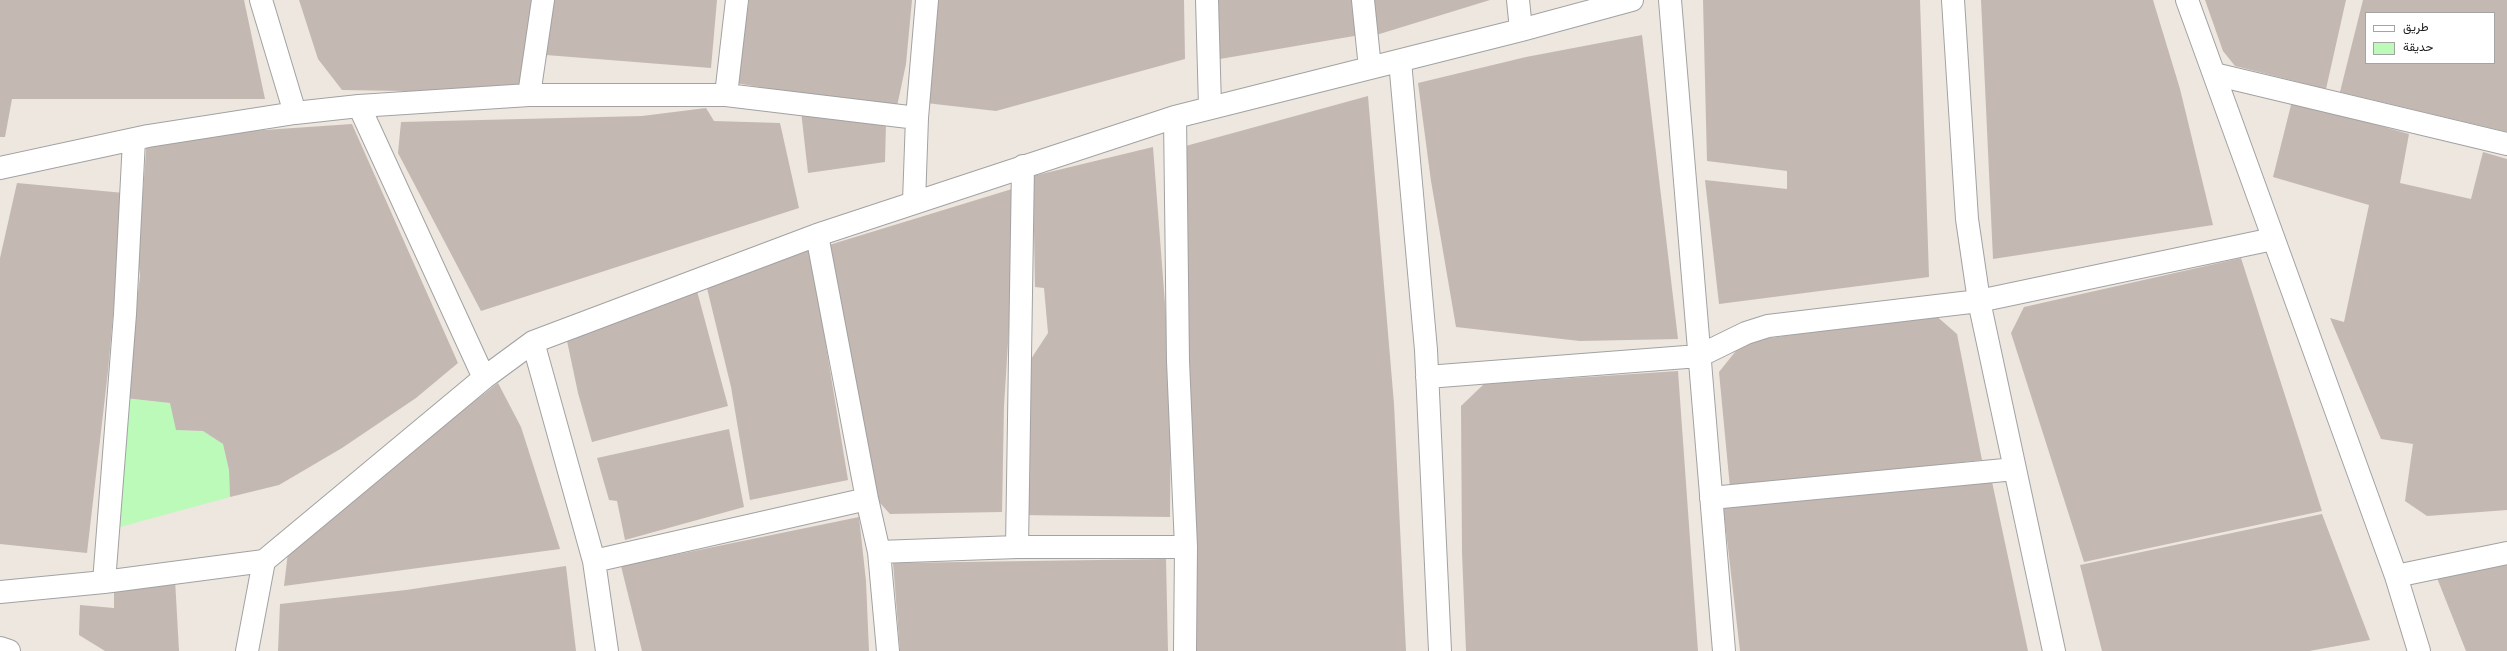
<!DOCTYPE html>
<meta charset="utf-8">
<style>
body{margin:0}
#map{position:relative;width:2507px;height:651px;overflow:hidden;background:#ede7df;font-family:Lato,Vazirmatn,sans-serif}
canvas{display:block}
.legend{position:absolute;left:2365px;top:12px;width:130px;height:52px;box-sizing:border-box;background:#fff;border:1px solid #a4a4a4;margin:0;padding:5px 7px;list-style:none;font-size:12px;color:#1b1b1b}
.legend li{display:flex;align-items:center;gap:8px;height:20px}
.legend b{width:20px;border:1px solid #a4a4a4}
</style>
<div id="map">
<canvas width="2507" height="651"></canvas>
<ul class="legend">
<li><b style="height:5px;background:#fff"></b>طريق</li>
<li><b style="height:11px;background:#bbfab9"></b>حديقة</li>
</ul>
</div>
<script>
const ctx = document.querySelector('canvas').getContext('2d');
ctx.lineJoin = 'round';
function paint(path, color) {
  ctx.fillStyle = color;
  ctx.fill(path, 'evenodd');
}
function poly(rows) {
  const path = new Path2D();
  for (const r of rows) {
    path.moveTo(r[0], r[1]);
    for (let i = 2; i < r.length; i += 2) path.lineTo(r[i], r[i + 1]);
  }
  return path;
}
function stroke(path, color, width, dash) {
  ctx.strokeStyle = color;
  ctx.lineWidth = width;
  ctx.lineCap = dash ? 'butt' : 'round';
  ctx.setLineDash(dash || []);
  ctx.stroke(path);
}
paint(poly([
 [125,398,170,403,177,430,203,431,223,444,229,470,230,497,109,530]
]), '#bbfab9');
paint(poly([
 [0,0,244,0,265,99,12,99,5,137,0,137],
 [299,0,538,0,527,93,342,90,318,59],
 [549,0,717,0,711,68,546,55],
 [749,0,912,0,906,64,896,111,736,83],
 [935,0,1184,0,1185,59,996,111,926,103],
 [1215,0,1356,0,1360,35,1220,59],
 [1369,0,1490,0,1373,36],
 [1703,0,1920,0,1929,277,1719,304,1705,180,1787,189,1787,171,1707,161],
 [1981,0,2153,0,2180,89,2213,225,1993,259],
 [2205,0,2346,0,2326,89,2235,66,2223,51],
 [2363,0,2507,0,2507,132,2340,92],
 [2366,13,2494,13,2494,63,2366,63],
 [1642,35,1678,339,1580,341,1456,327,1431,181,1418,83,1526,57],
 [1368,96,1394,404,1406,651,1195,651,1182,147],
 [2292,101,2409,134,2400,183,2471,199,2483,152,2507,159,2507,510,2427,516,2405,501,2413,444,2381,439,2330,318,2344,322,2369,205,2273,177],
 [706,108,714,121,780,123,799,208,481,311,398,153,401,122,642,116],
 [801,111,886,122,885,162,808,173],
 [352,124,458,363,416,398,342,448,279,485,230,497,229,470,223,444,203,431,176,430,170,403,125,398,140,276,138,258,147,138],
 [1153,147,1171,382,1170,517,1019,515,1029,362,1048,333,1044,288,1035,287,1033,176],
 [17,183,124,193,108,371,87,553,0,544,0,258],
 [1012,189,1013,265,1004,406,1002,512,890,514,870,492,829,245],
 [810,248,848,480,750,500,731,387,706,284],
 [2241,258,2322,511,2084,562,2011,333,2024,307],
 [697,291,728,406,592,442,578,393,566,336],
 [1934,314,1957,334,1982,460,1730,488,1719,372,1743,342],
 [1678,371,1698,651,1466,651,1462,553,1461,406,1484,384],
 [498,383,521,427,560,549,284,586,289,544],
 [729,429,744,507,625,540,617,501,609,500,597,458],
 [1991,477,2028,651,1740,651,1723,505],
 [2322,514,2370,640,2309,651,2102,651,2080,565],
 [859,517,866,581,869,651,642,651,621,566],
 [1166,559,1168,651,900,651,893,563],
 [2507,561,2507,651,2466,651,2437,578],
 [566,566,576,651,278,651,280,604,406,590],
 [175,579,179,651,105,651,79,635,80,605,114,608,114,589]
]), '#c4b8b3');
const minor = poly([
 [261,0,295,113],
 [1207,0,1210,107],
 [1363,0,1370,68],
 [1518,0,1521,30],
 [1670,0,1724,651],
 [1953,0,1967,219,1979,301,2054,651],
 [2187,0,2396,576,2419,651],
 [1400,61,1426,350,1440,651],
 [2214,74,2507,144],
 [529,95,543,0],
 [726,95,737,0],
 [359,106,484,378],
 [1175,117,1178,361,1186,547,1185,651],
 [917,118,927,0],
 [0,168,148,136,295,113,359,106,529,95,726,95,917,118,914,202],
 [817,235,867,499,879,552,888,651],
 [533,342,594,561,607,651],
 [1427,377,1699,356,1746,333,1768,326,1979,301,2273,239],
 [1711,498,2015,469],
 [1017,547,1023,166],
 [879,552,1017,547,1186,547],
 [594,561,867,499],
 [2396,576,2507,553],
 [104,582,125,314,134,140],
 [0,592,104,582,264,561,484,378,533,342,817,235,1175,117,1521,30,1632,0],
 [0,648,9,651],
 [247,651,264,561]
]);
stroke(minor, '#a2a2a2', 24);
stroke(minor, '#fff', 22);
</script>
